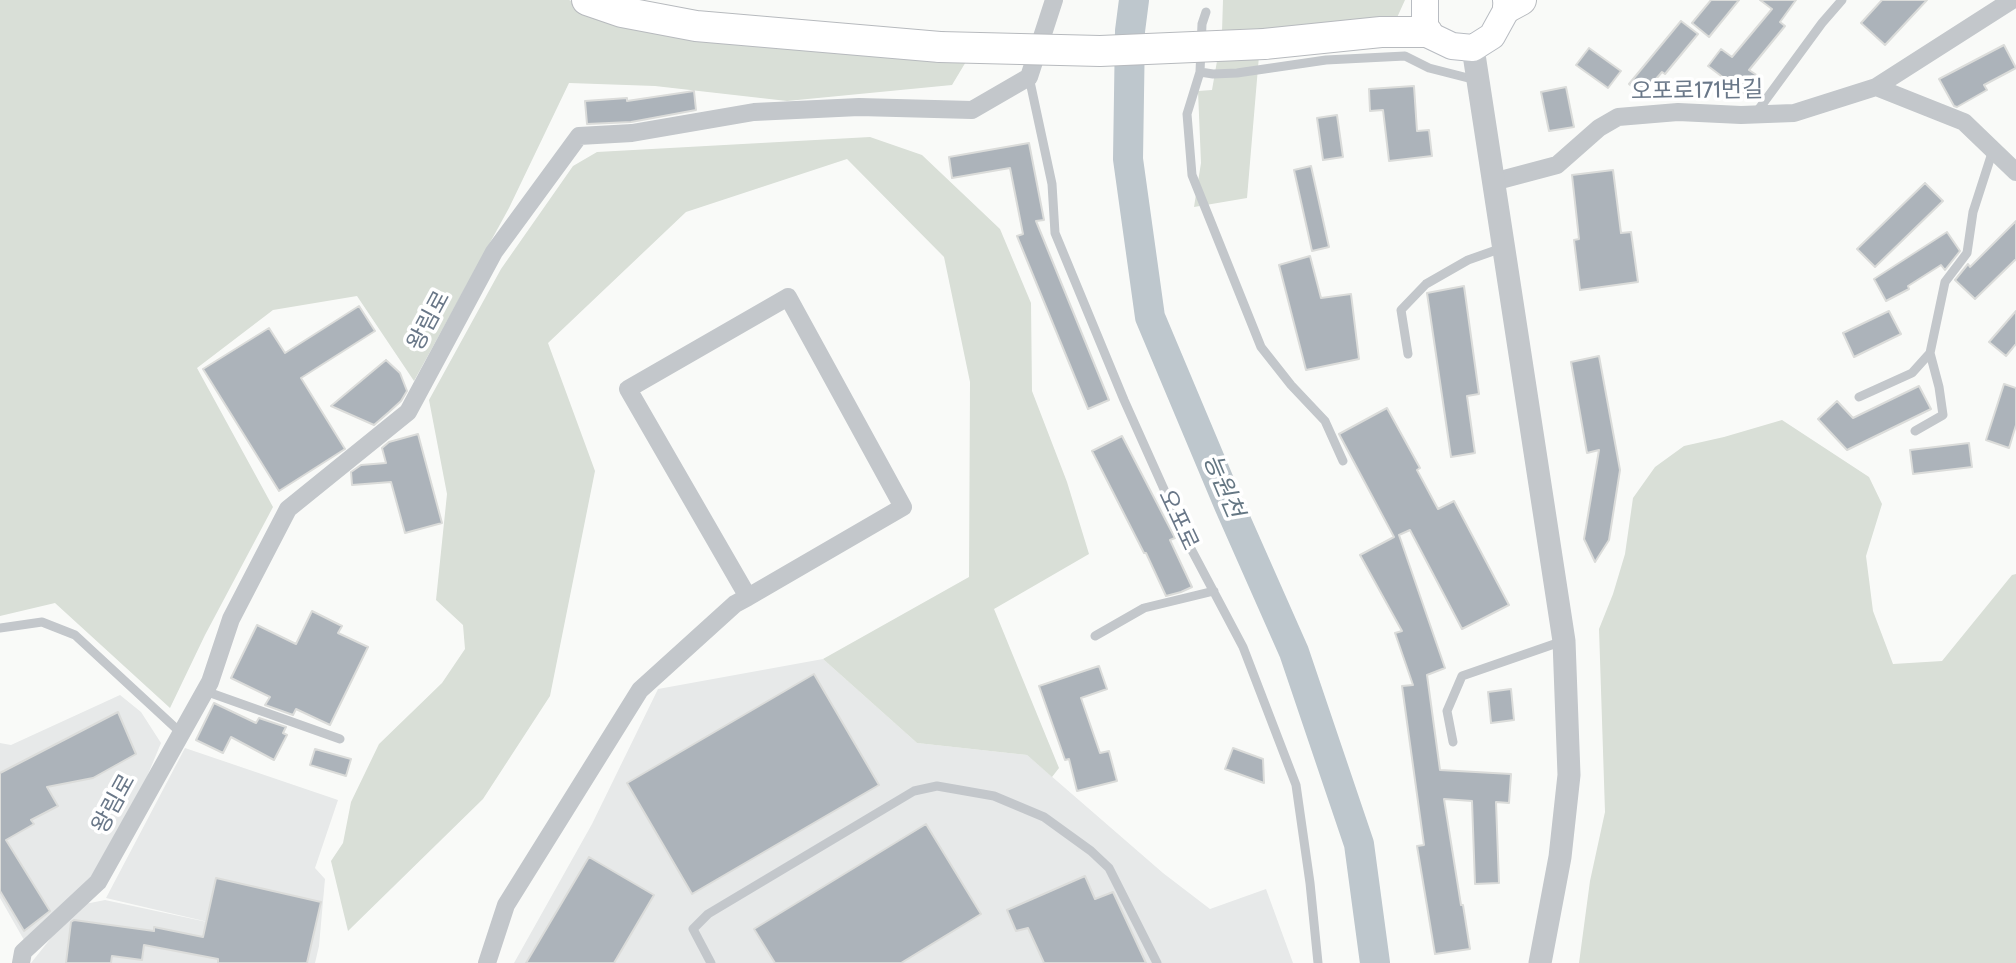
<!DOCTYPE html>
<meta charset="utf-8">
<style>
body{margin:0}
canvas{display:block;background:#f9faf8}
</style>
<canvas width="2016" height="963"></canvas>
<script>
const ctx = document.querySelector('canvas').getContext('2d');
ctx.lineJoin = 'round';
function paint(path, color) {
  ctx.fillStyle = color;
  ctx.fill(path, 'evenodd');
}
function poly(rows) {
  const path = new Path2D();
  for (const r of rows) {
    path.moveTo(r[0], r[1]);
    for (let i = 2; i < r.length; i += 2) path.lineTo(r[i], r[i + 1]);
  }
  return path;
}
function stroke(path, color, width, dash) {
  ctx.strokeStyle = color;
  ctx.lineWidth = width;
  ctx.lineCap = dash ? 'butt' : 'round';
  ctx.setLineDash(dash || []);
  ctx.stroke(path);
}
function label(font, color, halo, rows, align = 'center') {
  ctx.font = font + ' Cabin,"Noto Sans KR",sans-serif';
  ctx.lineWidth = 7;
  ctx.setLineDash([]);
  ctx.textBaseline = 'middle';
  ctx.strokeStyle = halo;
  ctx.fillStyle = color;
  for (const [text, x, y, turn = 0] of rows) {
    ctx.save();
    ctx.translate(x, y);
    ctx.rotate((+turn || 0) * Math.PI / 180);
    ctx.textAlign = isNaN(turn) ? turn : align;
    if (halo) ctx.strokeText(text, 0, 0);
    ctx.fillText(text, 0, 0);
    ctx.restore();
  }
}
paint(poly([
 [823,659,917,743,1027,755,1163,873,1210,909,1266,889,1293,963,514,963,592,824,658,689],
 [120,695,141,712,161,743,141,791,95,875,24,940,0,898,0,743,11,745],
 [185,748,338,800,315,868,325,879,319,946,315,963,31,963,51,938,85,904,105,900,221,925,106,898]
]), '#e7e9e9');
paint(poly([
 [0,0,569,0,623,22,967,60,952,85,787,101,655,86,569,83,509,208,414,381,357,296,273,310,197,368,273,507,205,635,170,708,55,603,0,616],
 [1223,0,1405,0,1395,22,1261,32,1247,198,1194,207,1201,163,1198,91,1212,90,1222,32],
 [870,137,922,155,1000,229,1031,303,1032,391,1067,482,1089,554,994,609,1059,768,1052,777,1027,755,917,743,823,659,969,577,970,382,944,257,847,159,686,212,548,343,595,471,550,696,483,799,348,931,331,861,343,843,351,802,379,744,442,683,465,649,463,625,436,600,447,494,429,400,501,269,573,166,597,152],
 [1782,420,1869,477,1882,504,1866,556,1873,611,1893,664,1942,661,2012,575,2016,574,2016,963,1579,963,1590,881,1605,812,1599,629,1613,594,1625,554,1633,498,1655,467,1684,446,1724,437]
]), '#d9dfd7');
stroke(poly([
 [1134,0,1130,31,1128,159,1150,317,1229,505,1294,652,1359,844,1375,963]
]), '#bec7cd', 30);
const building = poly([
 [1711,0,1739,0,1709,37,1692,23,1711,0],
 [1760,0,1796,0,1780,22,1785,26,1749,70,1758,76,1745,94,1708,66,1721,49,1732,57,1772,9,1760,0],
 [1882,0,1927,0,1885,45,1861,23,1882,0],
 [1681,21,1698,34,1665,74,1662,72,1642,95,1629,84,1681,21],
 [2004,45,2016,68,1984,85,1987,90,1957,107,1954,106,1939,79,2004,45],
 [1589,48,1621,71,1608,88,1576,65,1589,48],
 [1414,86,1417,131,1429,130,1432,156,1389,161,1383,110,1370,111,1369,89,1414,86],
 [1566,87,1574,127,1549,131,1541,92,1566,87],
 [694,91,696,110,631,122,587,124,585,101,627,98,627,101,694,91],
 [1337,115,1343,157,1323,160,1317,118,1337,115],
 [1029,143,1044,220,1036,221,1109,400,1088,409,1017,236,1023,234,1010,168,952,178,949,157,1029,143],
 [1311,166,1329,247,1312,251,1294,170,1311,166],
 [1613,170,1621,233,1631,232,1638,282,1580,290,1574,240,1579,239,1572,175,1613,170],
 [1925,183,1943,201,1875,267,1857,249,1925,183],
 [2016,221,2016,259,1975,299,1955,280,1968,264,1970,267,2016,221],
 [1947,232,1960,251,1945,270,1941,265,1908,286,1909,289,1886,301,1874,279,1947,232],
 [1310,256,1321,298,1351,294,1359,359,1306,370,1279,265,1310,256],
 [1464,286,1479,394,1467,396,1475,453,1451,457,1427,293,1464,286],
 [359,306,375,331,301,378,345,449,279,491,203,369,269,328,285,353,359,306],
 [1889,311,1901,334,1854,357,1843,333,1889,311],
 [2016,311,2016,344,2006,356,1989,342,2016,311],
 [1599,356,1620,470,1609,540,1595,562,1584,539,1599,450,1587,453,1571,362,1599,356],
 [386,360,400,373,407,391,401,401,389,412,374,425,331,406,386,360],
 [2004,384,2016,388,2016,425,2009,448,1986,440,2004,384],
 [1919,386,1931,409,1847,450,1818,419,1837,401,1853,418,1919,386],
 [1387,408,1420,468,1417,470,1438,509,1454,501,1509,605,1462,629,1410,530,1399,535,1445,668,1427,675,1440,770,1511,774,1509,803,1496,802,1499,883,1475,884,1472,801,1444,799,1461,905,1463,905,1470,949,1435,954,1417,846,1424,845,1402,686,1413,685,1395,633,1402,631,1360,555,1394,537,1339,434,1387,408],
 [418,434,442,523,405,533,391,482,352,485,351,472,361,465,386,463,382,448,389,442,418,434],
 [1122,436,1175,538,1170,540,1192,587,1181,592,1166,596,1146,553,1144,553,1092,451,1122,436],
 [1969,443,1972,467,1913,474,1910,450,1969,443],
 [312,611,342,626,338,633,368,647,330,725,296,709,293,715,265,705,270,697,231,678,257,625,296,644,312,611],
 [1099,666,1107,689,1081,698,1100,753,1109,751,1117,781,1077,791,1069,759,1065,760,1039,686,1099,666],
 [814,674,879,785,692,894,627,783,814,674],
 [1511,689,1514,720,1491,723,1488,692,1511,689],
 [214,703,256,723,259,718,286,727,283,733,287,735,274,760,231,737,223,753,196,740,214,703],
 [118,712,136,754,93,778,47,787,58,806,31,820,34,824,6,840,50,911,24,931,0,891,0,773,118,712],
 [1233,748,1263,759,1264,783,1225,769,1233,748],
 [315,749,351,759,346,776,310,765,315,749],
 [926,824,981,914,901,963,775,963,754,929,926,824],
 [589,857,654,895,614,963,526,963,589,857],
 [1085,876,1095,899,1113,892,1146,963,1044,963,1028,928,1016,931,1007,910,1085,876],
 [216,878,321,902,307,963,218,963,218,959,144,945,142,960,112,956,111,963,66,963,71,922,74,920,154,931,154,927,203,937,216,878]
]);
paint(building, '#acb3ba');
stroke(building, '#dbdcda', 2);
const secondary = poly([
 [1425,0,1425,29,1429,35,1452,46,1473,48,1492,36,1508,7,1506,0]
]);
const trunk = poly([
 [587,0,622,12,696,26,940,47],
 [1508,7,1521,0],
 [1264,44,1381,32,1427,32]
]);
stroke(secondary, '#b8bcc2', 28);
stroke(trunk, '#b7babe', 32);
stroke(poly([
 [1206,12,1202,24,1200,72,1213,74,1237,73,1326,60,1405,56,1429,68,1476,80],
 [1200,72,1187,114,1192,175,1261,347,1291,385,1325,421,1343,461],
 [1029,77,1052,184,1055,233,1124,400,1189,545,1243,647,1296,785,1310,883,1318,963],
 [1756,113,1822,23,1842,0],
 [1408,354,1401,310,1426,284,1468,260,1502,248],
 [1859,397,1912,373,1930,353,1945,282,1967,253,1973,212,1993,150],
 [1915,431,1943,415,1939,387,1930,353],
 [0,628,42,622,75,635,181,733],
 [1095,636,1144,608,1214,591],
 [205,691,340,739],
 [1453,742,1447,711,1462,676,1563,641],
 [711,963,693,929,708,914,914,791,937,786,994,796,1044,817,1091,851,1109,868,1157,963]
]), '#c3c7cb', 9);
stroke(poly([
 [1876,87,1964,122,2016,172],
 [1493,182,1557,165,1599,128,1618,117,1678,112,1741,115,1794,113,1876,87,2012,0],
 [21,963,23,952,98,882,210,682,231,619,288,509,408,412,494,252,579,136,632,133,754,112,859,107,972,110,1029,77,1054,0],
 [487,963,506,905,640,690,735,604,748,597,903,507,788,297,628,389,748,597]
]), '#c3c7cb', 18);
stroke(poly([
 [1473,48,1564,641,1569,775,1560,857,1540,963]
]), '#c3c7cb', 23);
stroke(secondary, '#fff', 26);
stroke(trunk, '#fff', 30);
const trunkBridge = poly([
 [940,47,1100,51,1264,44]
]);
stroke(trunkBridge, '#b7babe', 32, []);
stroke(trunkBridge, '#fff', 30);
label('23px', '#697788', '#fff', [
 ["오포로171번길",1697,91,-1],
 ["왕림로",429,321,-62],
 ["오포로",1178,520,65],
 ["왕림로",114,804,-61]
]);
label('italic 24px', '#657783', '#fff', [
 ["능원천",1223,486,67]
]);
</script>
